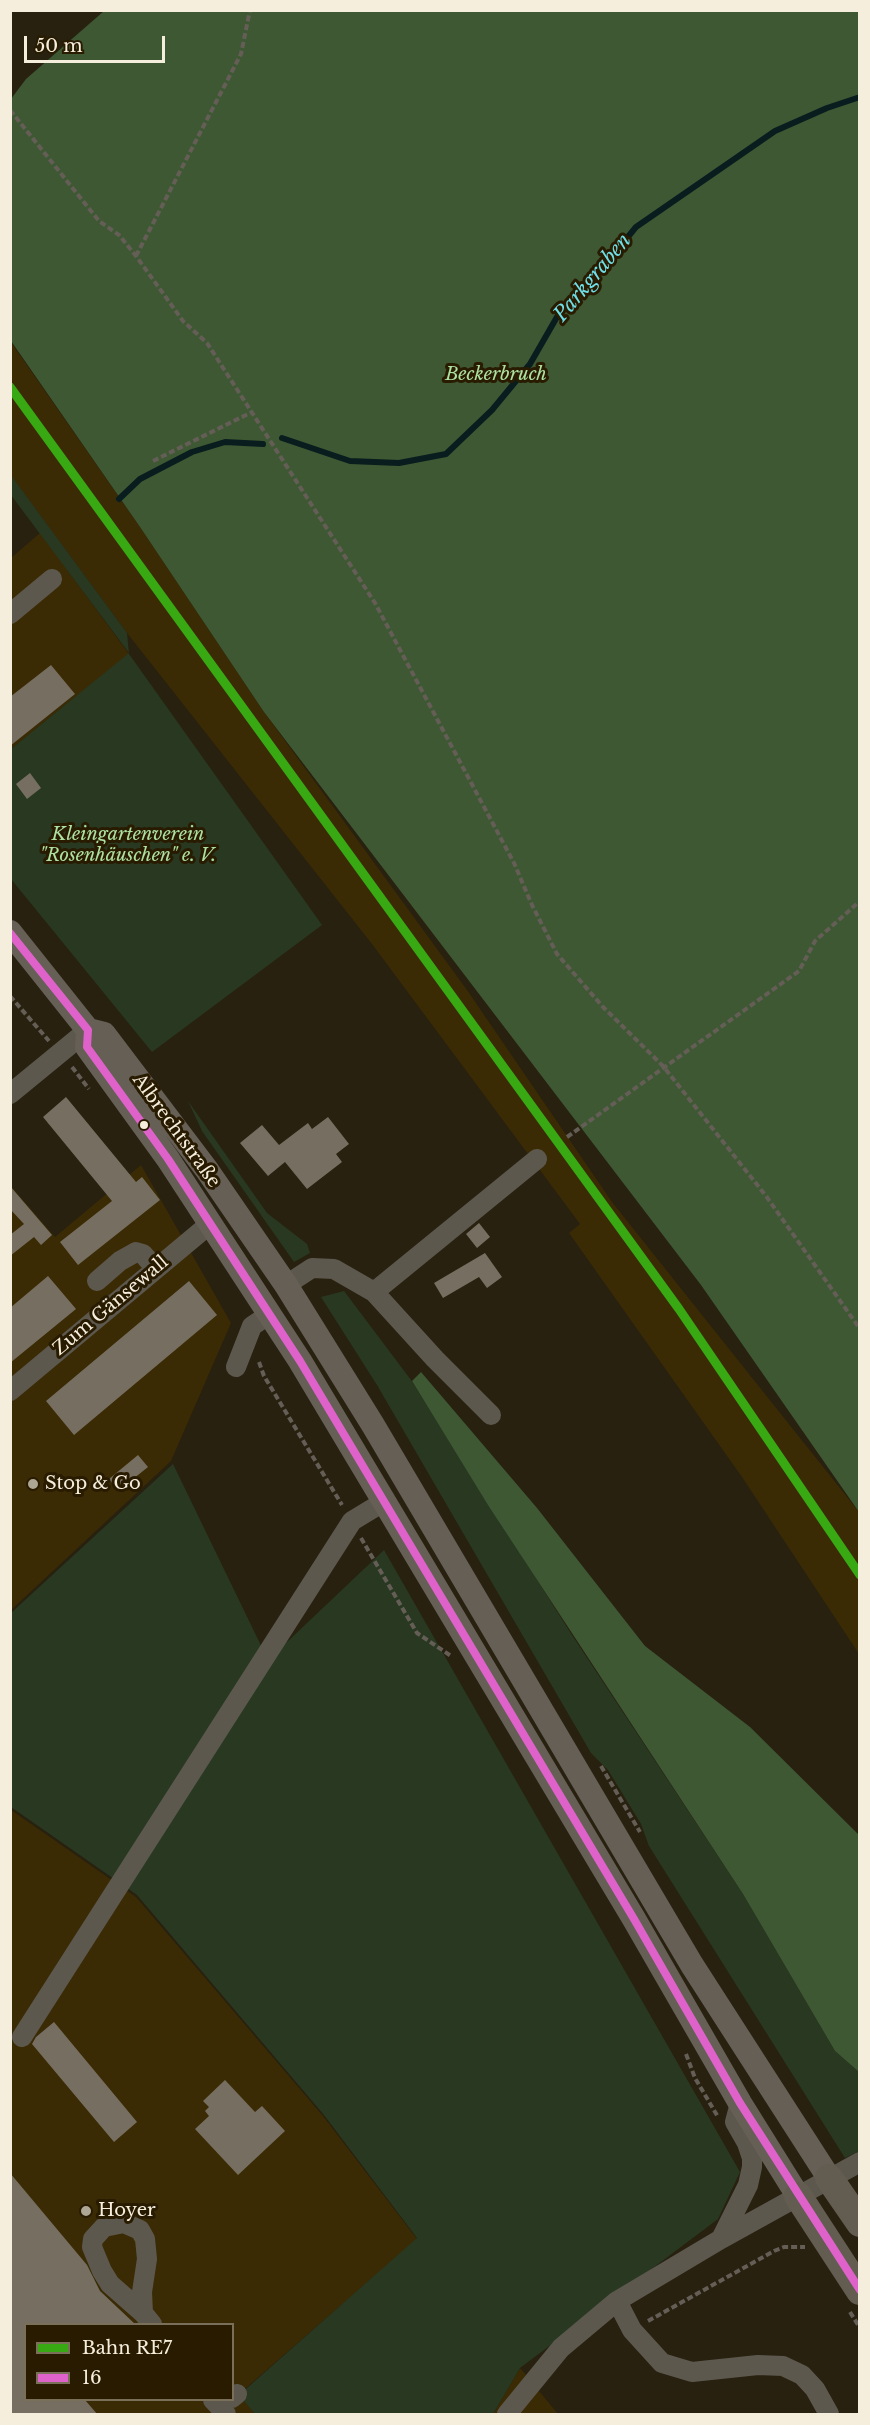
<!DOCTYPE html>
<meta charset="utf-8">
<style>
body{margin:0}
#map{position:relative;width:870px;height:2425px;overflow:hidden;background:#282110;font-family:"Libre Baskerville",serif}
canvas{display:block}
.frame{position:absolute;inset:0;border:12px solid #f6eedc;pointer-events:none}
.legend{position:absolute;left:24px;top:2323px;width:210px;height:78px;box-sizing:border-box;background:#281b00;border:2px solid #7a6f58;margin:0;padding:8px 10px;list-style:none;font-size:18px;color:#f6eedc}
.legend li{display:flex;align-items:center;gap:12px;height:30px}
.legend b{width:30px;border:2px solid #7a6f58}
.scale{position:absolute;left:24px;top:36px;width:141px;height:27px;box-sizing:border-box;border:3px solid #f6eedc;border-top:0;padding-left:8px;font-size:18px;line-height:21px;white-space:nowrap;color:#f6eedc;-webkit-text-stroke:4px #281b00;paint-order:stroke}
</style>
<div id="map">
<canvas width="870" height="2425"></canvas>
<div class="frame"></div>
<ul class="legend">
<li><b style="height:8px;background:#38a813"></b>Bahn RE7</li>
<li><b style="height:8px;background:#df62ca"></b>16</li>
</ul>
<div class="scale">50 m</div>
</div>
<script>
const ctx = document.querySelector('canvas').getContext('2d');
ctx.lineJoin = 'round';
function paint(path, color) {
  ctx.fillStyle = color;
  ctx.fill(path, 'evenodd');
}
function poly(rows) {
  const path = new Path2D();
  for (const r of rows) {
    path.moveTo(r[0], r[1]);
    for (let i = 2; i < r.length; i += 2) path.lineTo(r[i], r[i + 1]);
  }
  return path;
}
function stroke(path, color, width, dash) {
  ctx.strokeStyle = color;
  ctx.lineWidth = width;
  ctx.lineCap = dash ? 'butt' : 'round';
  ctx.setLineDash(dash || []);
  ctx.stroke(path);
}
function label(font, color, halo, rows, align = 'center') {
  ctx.font = font + ' "Libre Baskerville",serif';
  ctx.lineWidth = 6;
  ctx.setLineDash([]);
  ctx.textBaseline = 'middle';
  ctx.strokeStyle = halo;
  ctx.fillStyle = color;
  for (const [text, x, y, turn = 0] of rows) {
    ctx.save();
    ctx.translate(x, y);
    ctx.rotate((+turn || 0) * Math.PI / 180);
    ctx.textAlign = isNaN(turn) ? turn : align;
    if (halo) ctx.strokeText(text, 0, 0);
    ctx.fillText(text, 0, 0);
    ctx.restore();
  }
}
paint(poly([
 [10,341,140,527,264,712,467,990,612,1202,859,1512,859,1654,742,1477,569,1233,580,1224,372,944,127,633,11,476],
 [40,533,129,654,11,749,11,558],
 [141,1165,231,1323,171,1461,11,1610,10,1185,55,1237],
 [11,1810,136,1897,323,2116,417,2239,239,2394,255,2414,11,2414],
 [26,2324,232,2324,232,2400,26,2400],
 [520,2368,558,2414,493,2414]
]), '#3a2b05');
paint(poly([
 [10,474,127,633,129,654,322,925,152,1052,11,879,11,749,129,653,11,495],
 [188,1101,267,1213,307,1244,310,1253,294,1262,202,1131],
 [344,1291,411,1380,570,1632,743,1894,835,2051,859,2072,859,2151,845,2158,649,1846,641,1824,608,1770,591,1753,377,1385,321,1297],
 [173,1464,268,1660,384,1550,740,2172,718,2219,520,2368,493,2414,255,2414,239,2395,417,2238,324,2115,137,1895,11,1807,11,1613]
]), '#293821');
paint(poly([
 [104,11,859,11,859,1512,701,1285,264,712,140,527,11,341,11,99,26,79],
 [421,1372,537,1508,645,1646,750,1727,859,1835,859,2072,835,2051,743,1894,488,1505,412,1381]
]), '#3e5833');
stroke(poly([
 [282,438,350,461,399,463,446,454,492,410,530,364,561,310,600,271,636,227,775,131,827,108,860,97],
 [119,499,140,479,192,452,225,442,263,444]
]), '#091d1e', 6);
paint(poly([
 [51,665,75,694,10,746,10,697],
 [30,773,41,788,27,799,16,784],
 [66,1097,136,1182,142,1177,160,1200,78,1265,60,1242,112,1201,43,1117],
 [328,1117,349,1144,336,1154,342,1162,307,1189,285,1162,268,1176,240,1143,262,1125,279,1145,308,1123,312,1129],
 [10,1186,52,1235,41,1245,34,1237,10,1256,10,1235,24,1224,10,1209],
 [479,1223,490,1237,477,1248,466,1234],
 [485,1253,502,1277,487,1288,479,1277,443,1298,434,1283],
 [48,1276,76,1309,10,1363,10,1308],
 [189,1281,217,1315,74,1435,46,1401],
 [138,1455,148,1467,118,1491,109,1479],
 [54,2022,137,2122,114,2142,32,2044,36,2037],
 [225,2080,255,2112,262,2106,285,2131,238,2175,195,2129,209,2116,205,2111,209,2107,203,2101],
 [10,2173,87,2265,100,2291,136,2325,26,2325,26,2400,85,2400,98,2415,10,2415]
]), '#766f61');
stroke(poly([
 [10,110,99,221,119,235,136,256,183,321,207,343,375,603,514,863,532,905,557,954,603,1007,663,1066,766,1196,860,1329],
 [136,256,241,54,250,10],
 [153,461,252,412],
 [10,996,49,1041],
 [72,1067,89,1089],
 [567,1137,799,971,815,941,860,901],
 [259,1362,264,1376,342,1505],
 [361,1538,417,1633,451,1656],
 [601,1766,640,1832],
 [686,2054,695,2078,718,2117],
 [850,2312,860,2328],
 [648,2321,774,2251,784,2247,805,2247]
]), '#645e56', 4, [6, 3]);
stroke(poly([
 [10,614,52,579],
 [10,1094,88,1030],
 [97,1281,120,1261,136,1252,143,1254,156,1269],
 [286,1285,312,1268,334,1269,374,1292,435,1359,491,1415],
 [374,1292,537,1159],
 [236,1367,252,1326,270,1314],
 [10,1391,211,1223],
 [22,2037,352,1521,385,1501],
 [721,2239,748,2185,752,2167,752,2158,747,2143,735,2122,740,2103],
 [617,2301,632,2330,662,2363,692,2372,758,2365,783,2366,802,2375,815,2389,829,2414],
 [143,2313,142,2292,147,2259,145,2239,140,2230,124,2223,104,2227,93,2239,92,2247,102,2271,110,2284,143,2313,152,2324],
 [232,2398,237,2394],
 [213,2400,226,2414],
 [507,2414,561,2348,617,2301,721,2239,860,2162]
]), '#5d584e', 20);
stroke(poly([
 [10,932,88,1030,87,1047,168,1159,300,1361,634,1919,740,2103,798,2196],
 [88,1030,104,1034,207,1170,286,1285,373,1425,692,1965,829,2178]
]), '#665f56', 24);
stroke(poly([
 [829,2178,860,2223],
 [798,2196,860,2291]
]), '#635c50', 28);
stroke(poly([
 [10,933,88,1030,87,1047,168,1159,300,1361,634,1919,740,2103,860,2290]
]), '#df62ca', 8);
stroke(poly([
 [10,387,679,1309,860,1575]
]), '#38a813', 9);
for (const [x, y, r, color] of [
 [144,1125,5,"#f6eedc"],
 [33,1484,6,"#aea695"],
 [86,2211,6,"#aea695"]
]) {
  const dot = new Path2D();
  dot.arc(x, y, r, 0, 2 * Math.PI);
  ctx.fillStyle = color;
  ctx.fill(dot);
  stroke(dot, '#281b00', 2);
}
label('italic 18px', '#ade1a0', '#281b00', [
 ["Beckerbruch",496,375],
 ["Kleingartenverein",128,835],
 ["\"Rosenhäuschen\" e. V.",128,856]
]);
label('18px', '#f6eedc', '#281b00', [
 ["Albrechtstraße",176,1131,54],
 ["Zum Gänsewall",111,1306,-40]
]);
label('18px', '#f6eedc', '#281b00', [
 ["Stop & Go",45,1484],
 ["Hoyer",98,2211]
], 'left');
label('italic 20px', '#6fdee7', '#281b00', [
 ["Parkgraben",593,278,-50]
]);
</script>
